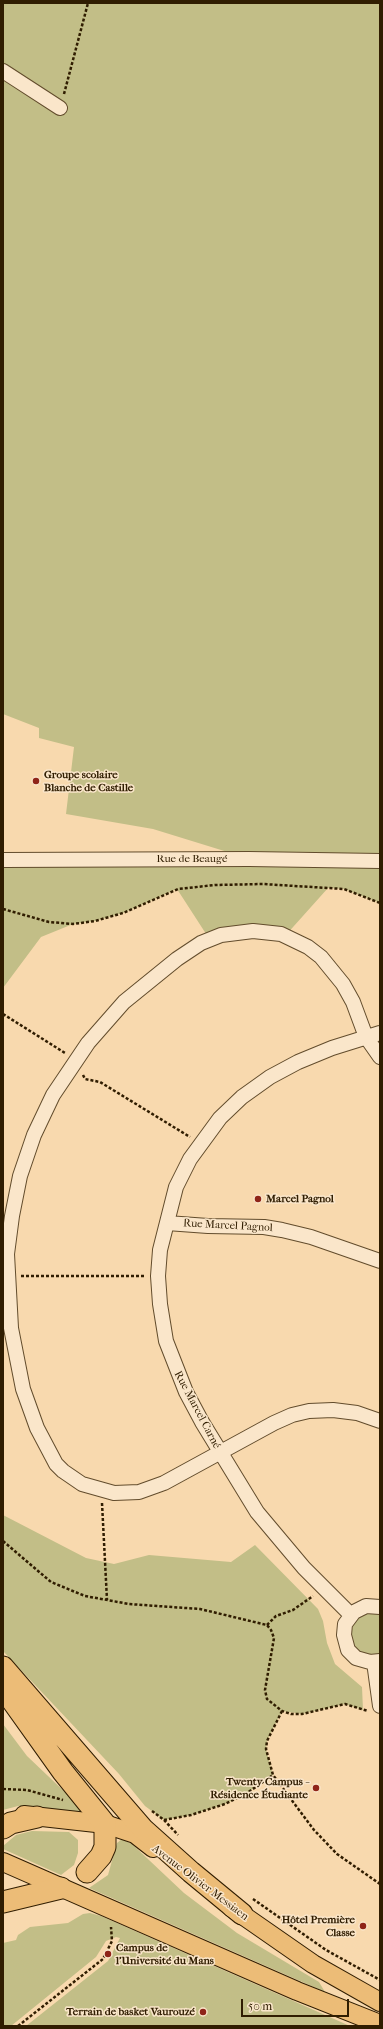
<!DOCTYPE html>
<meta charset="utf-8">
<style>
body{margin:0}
#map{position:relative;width:383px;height:2029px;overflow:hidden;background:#f8d9ae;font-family:"IM FELL French Canon",serif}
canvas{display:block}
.frame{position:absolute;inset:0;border:4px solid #301d01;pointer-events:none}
.scale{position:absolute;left:241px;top:1999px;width:108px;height:18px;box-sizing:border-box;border:2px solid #301d01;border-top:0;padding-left:5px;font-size:12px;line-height:14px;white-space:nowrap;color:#301d01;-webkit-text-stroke:3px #fae6ca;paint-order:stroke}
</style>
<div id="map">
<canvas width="383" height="2029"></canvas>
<div class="frame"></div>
<div class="scale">50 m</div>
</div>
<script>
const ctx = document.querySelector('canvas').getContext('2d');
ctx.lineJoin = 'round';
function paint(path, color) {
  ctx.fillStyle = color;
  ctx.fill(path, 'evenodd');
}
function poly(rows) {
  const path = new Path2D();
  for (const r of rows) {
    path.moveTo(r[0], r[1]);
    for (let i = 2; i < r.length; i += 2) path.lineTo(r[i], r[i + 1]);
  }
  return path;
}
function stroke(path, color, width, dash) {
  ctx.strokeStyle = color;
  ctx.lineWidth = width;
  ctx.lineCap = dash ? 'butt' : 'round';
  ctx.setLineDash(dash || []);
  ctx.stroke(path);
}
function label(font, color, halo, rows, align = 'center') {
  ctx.font = font + ' "IM FELL French Canon",serif';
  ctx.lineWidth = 3;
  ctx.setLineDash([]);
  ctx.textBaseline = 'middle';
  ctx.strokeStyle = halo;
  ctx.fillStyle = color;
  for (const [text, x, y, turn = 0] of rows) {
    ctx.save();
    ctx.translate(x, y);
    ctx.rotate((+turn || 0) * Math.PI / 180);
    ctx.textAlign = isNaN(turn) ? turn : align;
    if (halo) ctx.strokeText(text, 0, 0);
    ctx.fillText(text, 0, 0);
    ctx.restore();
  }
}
paint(poly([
 [3,3,380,3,380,903,344,889,328,888,285,936,210,940,177,889,123,913,95,921,73,924,41,937,3,988,3,860,247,858,153,829,66,814,74,747,39,738,39,728,3,714],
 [3,1515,86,1558,114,1564,149,1555,231,1562,255,1545,318,1609,323,1621,327,1643,335,1664,362,1687,363,1710,345,1704,302,1714,282,1711,267,1741,266,1749,273,1775,247,1793,225,1804,191,1815,164,1820,145,1806,119,1774,3,1651],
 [373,1612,380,1614,380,1654,370,1656,356,1649,350,1636,354,1622,359,1616],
 [3,1724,27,1756,89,1815,18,1806,3,1810],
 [32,1831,69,1832,78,1840,78,1853,74,1865,61,1875,3,1849,3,1846,16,1835],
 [122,1839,132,1844,184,1893,237,1933,319,1982,325,1992,89,1888,108,1875,117,1843],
 [90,1913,101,1916,350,2026,26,2026,108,1961,120,1938,116,1937,106,1941,96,1957,11,2026,3,2026,3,1943,16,1940,18,1935,30,1927,68,1923,83,1914]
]), '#c2be87');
const minor = poly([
 [3,71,60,108],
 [3,860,249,859,380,861],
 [380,1057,366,1037,353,1002,343,984,321,957,308,947,281,934,253,931,221,935,201,943,177,959,124,1002,88,1043,53,1095,34,1135,20,1176,12,1216,7,1254,11,1328,23,1389,37,1428,56,1464,63,1471,82,1484,114,1493,139,1492,164,1483,274,1423,292,1415,309,1411,333,1410,357,1413,380,1421],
 [167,1223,208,1226,264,1227,282,1230,311,1237,380,1261],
 [380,1607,366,1606,354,1612,345,1624,344,1635,348,1650,356,1658,370,1662,380,1661],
 [351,1615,304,1568,257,1512,202,1422,186,1392,166,1341,160,1304,158,1276,160,1250,176,1187,190,1159,220,1118,242,1097,270,1077,298,1062,332,1048,380,1033],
 [374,1662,380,1706]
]);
const major = poly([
 [24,1815,105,1824,135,1834,153,1848],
 [3,1862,297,1991,380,2024],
 [231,1907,313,1964,380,2002]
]);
const highway = poly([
 [3,1667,143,1829,191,1872,242,1914],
 [3,1688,63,1772,105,1824,105,1847,101,1856,87,1872],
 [3,1828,11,1823,37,1817],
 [3,1902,61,1888]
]);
stroke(minor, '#624c2c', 16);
stroke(major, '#301d01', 20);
stroke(highway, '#301d01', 23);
stroke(poly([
 [64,94,88,3],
 [3,909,49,922,73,924,95,921,123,913,178,889,215,885,263,884,344,889,380,903],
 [3,1014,65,1053],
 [83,1075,85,1079,100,1082,190,1137],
 [21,1276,146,1276],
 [102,1503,107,1600],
 [3,1541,51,1582,85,1596,129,1604,200,1609,267,1625,271,1630,274,1638,265,1690,267,1699,282,1711,291,1714,302,1714,345,1704,368,1711],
 [267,1625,276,1616,293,1610,313,1596],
 [282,1711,267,1741,266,1749,273,1775,314,1830,337,1854,380,1884],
 [3,1789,27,1790,63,1800],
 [152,1811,164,1820,178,1835],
 [164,1820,191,1815,225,1804,247,1793,273,1775],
 [253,1899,326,1950,380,1980],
 [18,2026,103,1959,112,1941,111,1927]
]), '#301d01', 2.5, [3, 2]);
stroke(minor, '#fae6ca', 14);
stroke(major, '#ecbc77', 18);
stroke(highway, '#ecbc77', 21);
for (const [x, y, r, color] of [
 [36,781,4,"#8f2418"],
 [258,1199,4,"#8f2418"],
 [316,1788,4,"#8f2418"],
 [363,1926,4,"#8f2418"],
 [108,1954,4,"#8f2418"],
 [203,2012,4,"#8f2418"]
]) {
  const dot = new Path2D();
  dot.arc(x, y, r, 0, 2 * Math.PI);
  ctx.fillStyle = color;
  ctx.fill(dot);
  stroke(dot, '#fae6ca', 1.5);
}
label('bold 11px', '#301d01', '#fae6ca', [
 ["Groupe scolaire",44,775],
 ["Blanche de Castille",44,788],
 ["Marcel Pagnol",266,1199],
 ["Twenty Campus -",308,1782,"right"],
 ["Résidence Étudiante",308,1795,"right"],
 ["Hôtel Première",355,1920,"right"],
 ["Classe",355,1933,"right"],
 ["Campus de",116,1948],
 ["l'Université du Mans",116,1961],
 ["Terrain de basket Vaurouzé",195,2012,"right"]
], 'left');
label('11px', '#301d01', '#fae6ca', [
 ["Rue de Beaugé",192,859],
 ["Rue Marcel Pagnol",228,1226,3],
 ["Rue Marcel Carné",197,1410,62],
 ["Avenue Olivier Messiaen",200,1883,37]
]);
</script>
